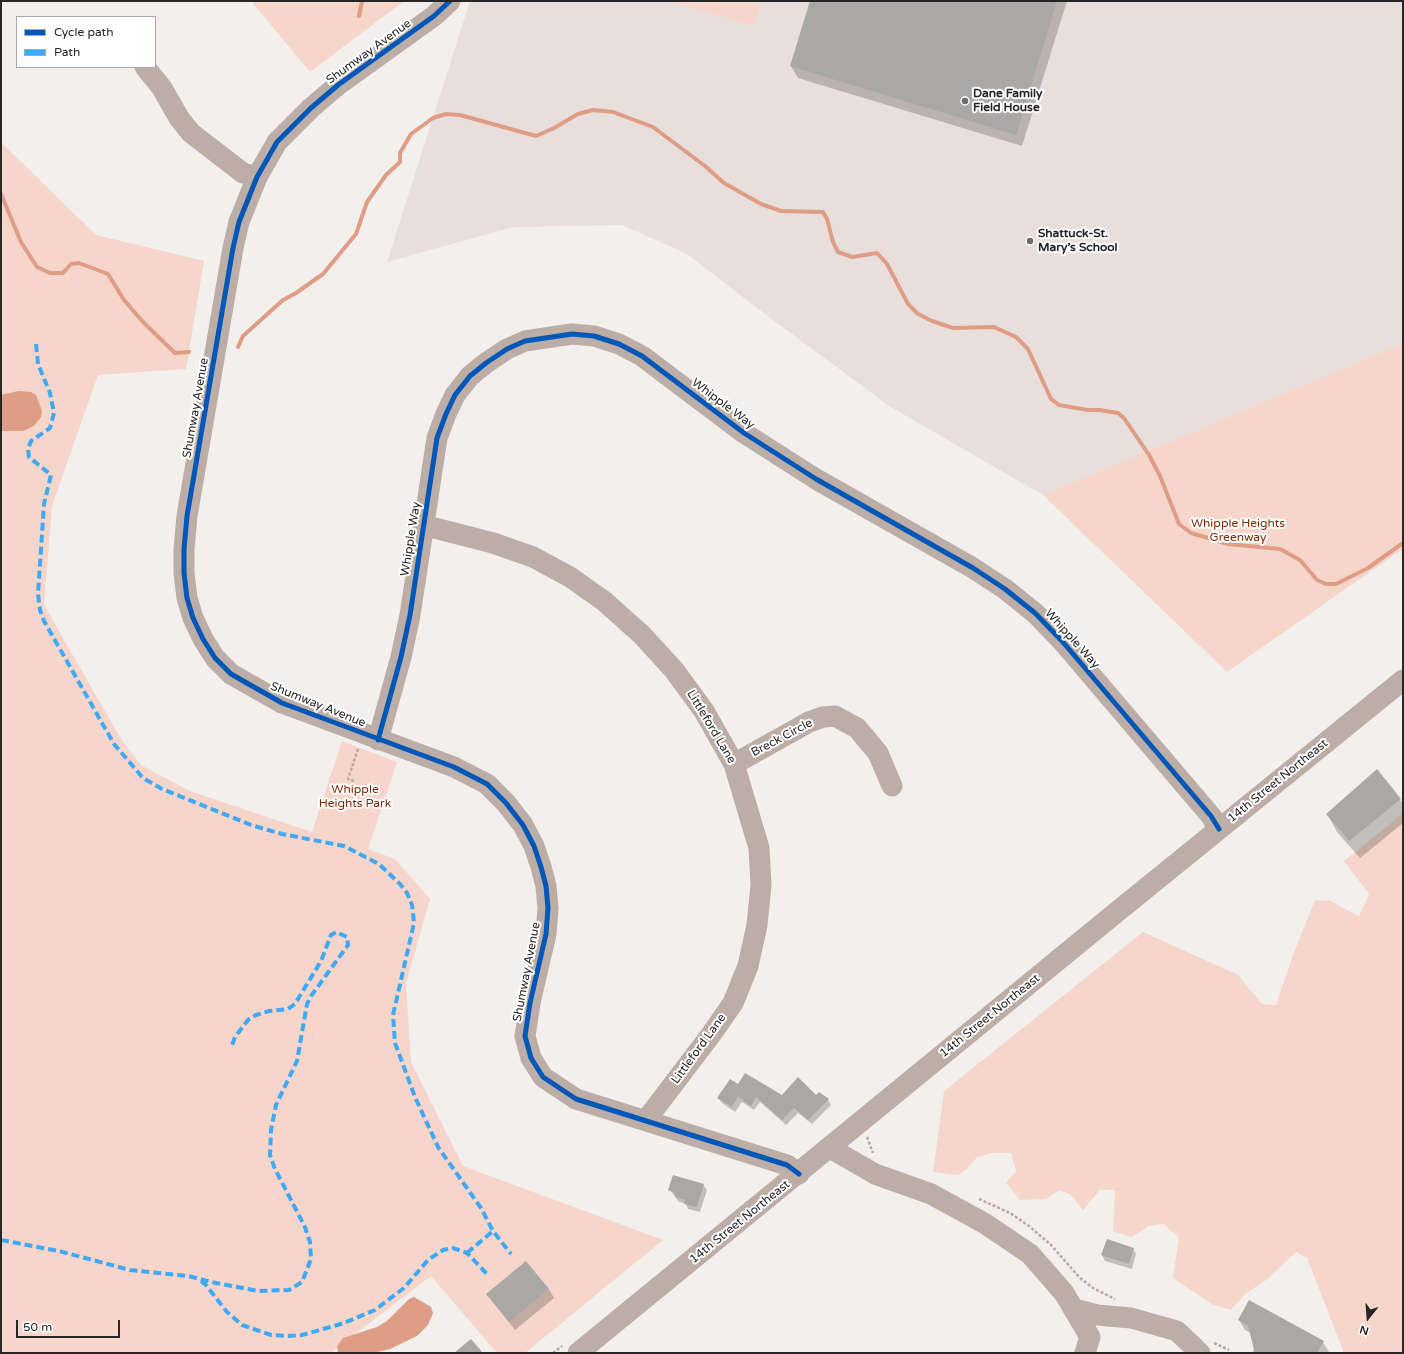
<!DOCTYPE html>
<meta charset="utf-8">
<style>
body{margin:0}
#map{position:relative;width:1404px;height:1354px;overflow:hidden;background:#f2efed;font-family:"Varela Round",sans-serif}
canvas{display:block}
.frame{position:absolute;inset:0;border:2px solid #272525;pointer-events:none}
.legend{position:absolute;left:16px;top:16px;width:140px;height:52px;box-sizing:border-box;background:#fff;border:1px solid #a9a8a8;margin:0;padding:5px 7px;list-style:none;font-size:12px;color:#272525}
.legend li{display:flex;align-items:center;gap:8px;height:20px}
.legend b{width:20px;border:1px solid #a9a8a8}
.north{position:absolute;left:1348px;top:1298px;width:40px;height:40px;-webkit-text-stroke:3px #fff;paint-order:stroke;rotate:197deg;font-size:11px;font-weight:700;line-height:16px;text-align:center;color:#272525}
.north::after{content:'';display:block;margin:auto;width:14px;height:18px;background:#272525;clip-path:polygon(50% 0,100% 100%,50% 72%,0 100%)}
.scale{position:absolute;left:16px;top:1320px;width:104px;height:18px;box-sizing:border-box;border:2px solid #272525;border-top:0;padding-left:5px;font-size:12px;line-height:14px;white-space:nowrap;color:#272525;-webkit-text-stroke:3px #fff;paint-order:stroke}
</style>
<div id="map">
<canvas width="1404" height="1354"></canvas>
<div class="frame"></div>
<ul class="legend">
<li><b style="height:5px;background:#0057b8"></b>Cycle path</li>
<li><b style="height:5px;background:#3fa9f5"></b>Path</li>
</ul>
<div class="north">N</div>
<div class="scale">50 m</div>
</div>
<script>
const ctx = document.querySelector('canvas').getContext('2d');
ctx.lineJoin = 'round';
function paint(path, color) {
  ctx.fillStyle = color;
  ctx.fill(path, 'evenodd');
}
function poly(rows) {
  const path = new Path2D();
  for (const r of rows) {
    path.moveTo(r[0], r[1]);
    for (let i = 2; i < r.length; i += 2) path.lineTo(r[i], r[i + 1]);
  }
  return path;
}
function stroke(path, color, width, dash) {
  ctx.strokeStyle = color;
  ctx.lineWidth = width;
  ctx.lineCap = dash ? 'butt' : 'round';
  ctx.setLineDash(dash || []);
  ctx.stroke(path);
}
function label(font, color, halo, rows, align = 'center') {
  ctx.font = font + ' "Varela Round",sans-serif';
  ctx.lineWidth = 4;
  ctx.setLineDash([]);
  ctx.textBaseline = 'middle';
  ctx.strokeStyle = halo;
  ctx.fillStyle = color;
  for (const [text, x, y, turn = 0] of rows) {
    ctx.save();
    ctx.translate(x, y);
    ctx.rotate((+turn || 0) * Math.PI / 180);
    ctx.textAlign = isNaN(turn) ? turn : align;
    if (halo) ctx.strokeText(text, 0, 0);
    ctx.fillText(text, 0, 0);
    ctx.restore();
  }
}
paint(poly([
 [470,1,1403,1,1403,343,1043,495,889,406,765,314,687,254,622,225,513,227,387,262]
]), '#e8dfdc');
paint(poly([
 [251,1,404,1,310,72],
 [670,1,761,1,754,26],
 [1,142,96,235,204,261,186,369,98,375,52,506,44,605,121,739,141,765,190,791,312,832,342,741,397,762,368,849,395,859,430,899,406,983,411,1062,463,1166,663,1240,525,1353,497,1353,431,1276,330,1353,1,1353],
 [1403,343,1403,571,1401,550,1227,672,1043,495],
 [1402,814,1403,1353,1344,1353,1307,1258,1296,1252,1266,1280,1245,1294,1231,1310,1212,1304,1173,1278,1179,1237,1163,1224,1149,1226,1131,1237,1113,1231,1115,1190,1100,1190,1083,1210,1071,1195,1060,1190,1046,1199,1020,1200,1006,1183,1016,1171,1011,1153,993,1153,977,1157,967,1169,958,1175,933,1172,944,1091,1143,932,1238,975,1262,1004,1276,1005,1293,955,1315,900,1330,901,1359,916,1369,894,1344,861]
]), '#f6d6cb');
paint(poly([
 [18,391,31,392,36,395,42,411,41,417,34,426,23,431,1,431,1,395],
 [414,1297,431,1307,433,1313,428,1325,417,1336,390,1349,373,1353,338,1353,337,1346,343,1338,377,1327,387,1321,409,1299]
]), '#e09d85');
paint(poly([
 [811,1,1067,1,1022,146,798,78,791,66],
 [1377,770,1403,804,1403,823,1360,858,1337,832,1327,814],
 [738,1085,782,1096,816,1096,828,1100,831,1105,812,1124,798,1113,786,1125,760,1102,754,1110,742,1102,735,1112,722,1103,718,1098],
 [703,1185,707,1190,700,1212,688,1209,686,1204,679,1202,670,1190],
 [1133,1248,1136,1254,1132,1269,1105,1261,1102,1255],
 [549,1289,554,1298,515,1330,487,1294],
 [1239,1320,1323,1342,1329,1352,1252,1353,1254,1349,1251,1333,1245,1330]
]), '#0003');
stroke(poly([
 [359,16,362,1],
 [1,194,21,242,37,267,50,273,63,273,71,264,79,263,108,274,124,300,143,322,175,353,189,352],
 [238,347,243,336,283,300,296,293,323,274,356,234,367,202,386,175,400,162,400,153,411,134,433,118,446,114,460,115,536,136,554,128,578,114,593,110,613,112,653,127,705,166,724,183,761,204,781,211,823,212,827,219,833,242,838,252,852,257,877,253,887,264,908,304,918,314,932,321,953,328,994,327,1016,337,1028,349,1051,399,1059,405,1088,410,1099,410,1118,413,1124,418,1149,455,1160,476,1179,524,1191,533,1228,544,1280,549,1300,560,1317,580,1326,584,1336,584,1368,568,1403,543]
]), '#e09d85', 4);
paint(poly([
 [810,1,1057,1,1016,135,790,66],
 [1377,769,1401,799,1349,841,1326,814],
 [745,1073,782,1095,798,1077,816,1095,819,1092,829,1099,808,1120,794,1108,782,1120,756,1097,751,1106,738,1097,732,1107,717,1098,730,1079,738,1084],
 [673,1175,704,1184,697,1207,684,1204,685,1200,675,1197,675,1193,668,1190],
 [1107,1239,1134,1248,1129,1264,1101,1255],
 [526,1261,549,1289,509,1322,486,1294],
 [1249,1300,1324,1341,1317,1353,1255,1353,1248,1326,1238,1320],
 [471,1339,483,1353,454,1353]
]), '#aaa8a7');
stroke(poly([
 [354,781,348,779,358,749],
 [867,1137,873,1153],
 [979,1199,1010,1213,1029,1226,1051,1245,1080,1278,1093,1288,1115,1299],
 [1214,1343,1229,1350],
 [553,1353,562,1346]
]), '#b6aaa6', 2.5, [3, 2]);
stroke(poly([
 [450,1,434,16,338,85,311,108,277,142,257,177,239,222,233,248,187,516,184,549,184,573,187,598,193,618,203,639,215,658,231,674,282,703,454,767,487,784,506,803,523,825,534,846,541,867,546,886,548,908,546,934,530,1003,525,1036,531,1058,543,1077,576,1099,787,1165,799,1174],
 [145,67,162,88,179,118,191,133,243,173,257,177],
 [423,525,493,543,533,557,570,577,604,601,642,635,674,670,704,711,734,764,759,848,761,885,757,925,748,966,733,1003,710,1036,646,1120],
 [378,740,401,657,410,615,437,438,446,414,455,395,470,376,486,363,507,349,525,341,572,334,594,336,619,344,642,356,744,433,816,479,973,568,1005,589,1035,613,1062,641,1211,816,1219,829],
 [734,764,809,722,823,717,835,716,857,728,878,753,892,786],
 [830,1148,875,1174,931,1194,984,1223,1030,1254,1064,1293,1090,1337,1085,1353],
 [1074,1309,1097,1315,1131,1318,1177,1331,1200,1353],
 [578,1353,1118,911,1403,680]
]), '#bdada7', 21);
stroke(poly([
 [36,344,38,364,50,393,54,413,50,428,31,441,28,449,29,457,51,475,44,504,38,594,40,610,44,621,114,744,143,778,162,789,251,825,282,834,344,846,379,864,400,884,407,893,412,905,414,923,393,1015,395,1043,415,1097,438,1147,481,1208,493,1231,511,1254],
 [1,1240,59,1251,130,1270,188,1276,216,1283,258,1291,289,1290,302,1282,311,1259,310,1242,305,1227,275,1169,270,1155,271,1130,276,1105,297,1061,307,1004,311,996,348,945,347,937,336,932,331,935,321,961,295,1004,288,1009,269,1011,256,1015,248,1020,235,1037,231,1048],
 [467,1253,493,1231],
 [201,1281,206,1285,227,1312,242,1325,271,1335,286,1336,302,1335,344,1323,375,1310,404,1288,428,1260,443,1250,453,1248,467,1253,487,1274]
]), '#3fa9f5', 4, [8, 4]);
stroke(poly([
 [450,1,434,16,338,85,311,108,277,142,257,177,239,222,233,248,187,516,184,549,184,573,187,598,193,618,203,639,215,658,231,674,282,703,454,767,487,784,506,803,523,825,534,846,541,867,546,886,548,908,546,934,530,1003,525,1036,531,1058,543,1077,576,1099,787,1165,799,1174],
 [378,740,401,657,410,615,437,438,446,414,455,395,470,376,486,363,507,349,525,341,572,334,594,336,619,344,642,356,744,433,816,479,973,568,1005,589,1035,613,1062,641,1211,816,1219,829]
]), '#0057b8', 5);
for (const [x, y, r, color] of [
 [965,101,4,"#6e6c6b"],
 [1030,241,4,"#6e6c6b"]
]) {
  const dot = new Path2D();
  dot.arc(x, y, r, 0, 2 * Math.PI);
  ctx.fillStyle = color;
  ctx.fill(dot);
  stroke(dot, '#fff', 1.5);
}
label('12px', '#272525', '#fff', [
 ["Shumway Avenue",369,52,-36],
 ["Whipple Way",723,404,37],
 ["Shumway Avenue",196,408,-80],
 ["Whipple Way",411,539,-81],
 ["Whipple Way",1072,639,48],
 ["Shumway Avenue",318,705,22],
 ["Littleford Lane",711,727,59],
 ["Breck Circle",782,738,-28],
 ["14th Street Northeast",1278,781,-39],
 ["Shumway Avenue",527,972,-79],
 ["14th Street Northeast",990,1016,-39],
 ["Littleford Lane",699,1049,-54],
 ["14th Street Northeast",740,1222,-39]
]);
label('bold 12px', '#272525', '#fff', [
 ["Dane Family",973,94],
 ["Field House",973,108],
 ["Shattuck-St.",1038,234],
 ["Mary’s School",1038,248]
], 'left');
label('12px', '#7f2a03', '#fff', [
 ["Whipple Heights",1238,524],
 ["Greenway",1238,538],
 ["Whipple",355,790],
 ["Heights Park",355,804]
]);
</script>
